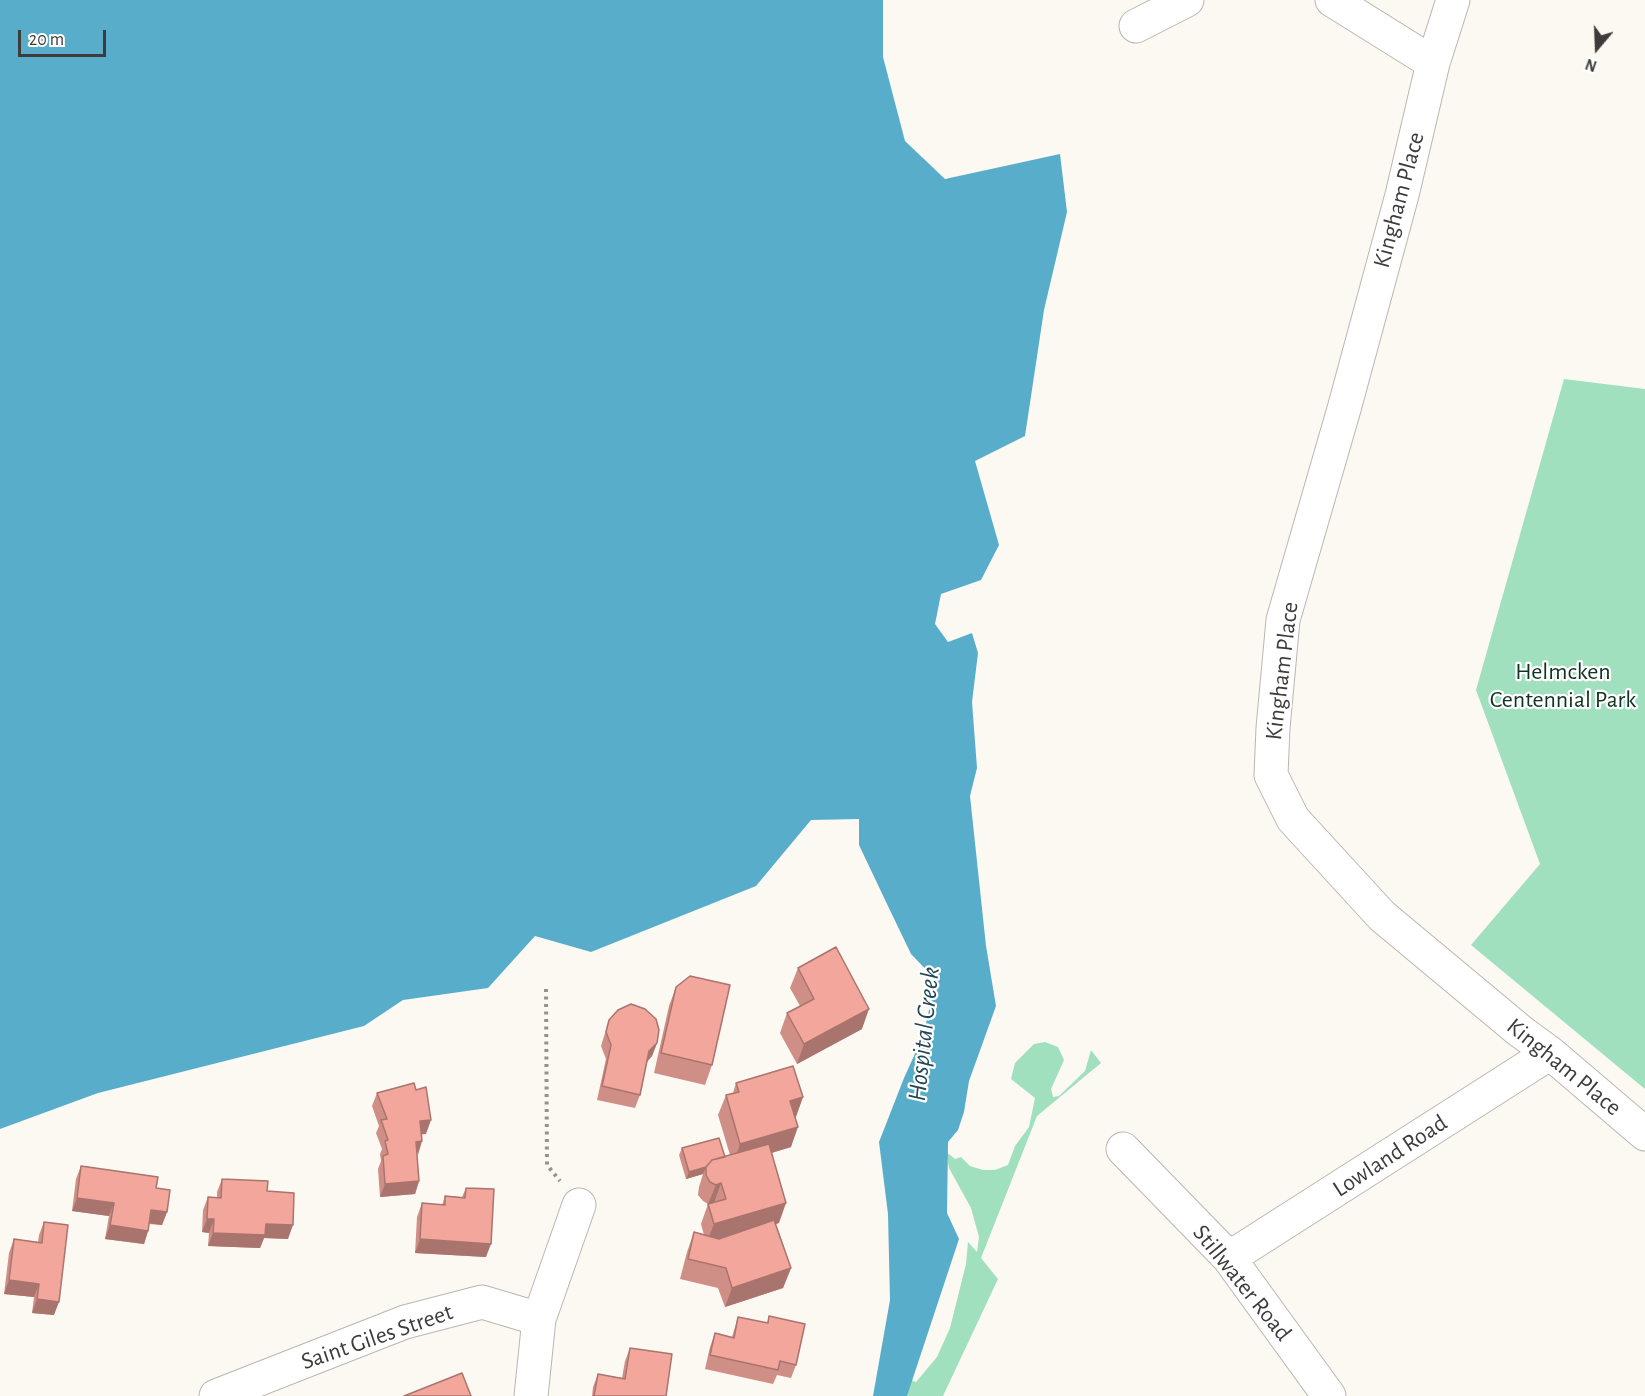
<!DOCTYPE html>
<style>
body{margin:0}
#map{position:relative;width:1645px;height:1396px;overflow:hidden;background:#fcf8f2;font-family:"Alegreya Sans",sans-serif}
canvas{display:block}
.north{position:absolute;left:1567px;top:18px;width:60px;height:60px;-webkit-text-stroke:4px #fff;paint-order:stroke;rotate:199deg;font-size:16px;font-weight:700;line-height:24px;text-align:center;color:#3d3c3a}
.north::after{content:'';display:block;margin:auto;width:21px;height:27px;background:#3d3c3a;clip-path:polygon(50% 0,100% 100%,50% 72%,0 100%)}
.scale{position:absolute;left:18px;top:30px;width:88px;height:27px;box-sizing:border-box;border:3px solid #3d3c3a;border-top:0;padding-left:8px;font-size:18px;line-height:21px;white-space:nowrap;color:#3d3c3a;-webkit-text-stroke:4px #fff;paint-order:stroke}
</style>
<div id="map">
<canvas width="1645" height="1396"></canvas>
<div class="north">N</div>
<div class="scale">20 m</div>
</div>
<script>
const ctx = document.querySelector('canvas').getContext('2d');
ctx.lineJoin = 'round';
function paint(path, color) {
  ctx.fillStyle = color;
  ctx.fill(path, 'evenodd');
}
function poly(rows) {
  const path = new Path2D();
  for (const r of rows) {
    path.moveTo(r[0], r[1]);
    for (let i = 2; i < r.length; i += 2) path.lineTo(r[i], r[i + 1]);
  }
  return path;
}
function stroke(path, color, width, dash) {
  ctx.strokeStyle = color;
  ctx.lineWidth = width;
  ctx.lineCap = dash ? 'butt' : 'round';
  ctx.setLineDash(dash || []);
  ctx.stroke(path);
}
function label(font, color, halo, rows, align = 'center') {
  ctx.font = font + ' "Alegreya Sans",sans-serif';
  ctx.lineWidth = 4.5;
  ctx.setLineDash([]);
  ctx.textBaseline = 'middle';
  ctx.strokeStyle = halo;
  ctx.fillStyle = color;
  for (const [text, x, y, turn = 0] of rows) {
    ctx.save();
    ctx.translate(x, y);
    ctx.rotate((+turn || 0) * Math.PI / 180);
    ctx.textAlign = isNaN(turn) ? turn : align;
    if (halo) ctx.strokeText(text, 0, 0);
    ctx.fillText(text, 0, 0);
    ctx.restore();
  }
}
paint(poly([
 [1564,379,1645,389,1645,1089,1471,945,1540,864,1476,690],
 [1045,1042,1058,1047,1064,1060,1051,1089,1053,1097,1059,1096,1085,1071,1091,1050,1101,1063,1037,1116,981,1258,998,1279,943,1396,887,1396,908,1379,916,1382,937,1357,950,1328,966,1264,968,1242,977,1252,979,1237,971,1208,949,1168,946,1152,955,1159,961,1157,970,1166,983,1170,995,1170,1008,1165,1015,1146,1029,1127,1035,1098,1011,1079,1015,1063,1034,1044]
]), '#a0e0be');
paint(poly([
 [0,0,883,0,883,57,905,141,945,179,1060,154,1067,212,1044,310,1025,436,975,461,999,545,981,580,941,594,935,624,948,642,972,633,978,653,972,702,977,768,970,796,986,946,996,1006,969,1081,964,1112,958,1130,948,1142,947,1213,959,1239,907,1396,873,1396,890,1300,888,1214,879,1142,904,1078,923,1036,936,980,911,954,887,904,859,845,859,819,811,820,756,886,591,952,535,936,488,988,403,1000,364,1026,98,1093,0,1129]
]), '#58aeca');
const minor = poly([
 [1332,0,1433,63],
 [1453,0,1433,63,1402,195,1344,409,1283,620,1273,728,1271,775,1293,819,1382,916,1520,1031,1550,1053,1645,1134],
 [1136,26,1187,0],
 [1123,1149,1229,1258,1329,1396],
 [1229,1258,1550,1053],
 [216,1396,405,1322,482,1302,539,1319],
 [531,1396,539,1319,579,1205]
]);
stroke(minor, '#bab6b1', 35);
stroke(poly([
 [546,989,547,1165,560,1181]
]), '#94928e', 4, [3, 4.5]);
stroke(minor, '#fff', 33);
paint(poly([
 [798,968,862,1029,797,1064,780,1033,787,1013,800,1006,790,988],
 [676,987,712,1065,705,1085,654,1073,669,1006],
 [609,1020,657,1043,652,1056,647,1062,640,1095,635,1108,597,1100,606,1059,601,1046],
 [736,1083,803,1097,795,1117,791,1147,772,1153,779,1223,776,1224,791,1268,783,1288,725,1307,718,1288,680,1279,687,1252,694,1232,704,1235,701,1224,708,1204,703,1201,698,1195,699,1187,703,1174,686,1179,679,1155,682,1148,725,1157,730,1155,718,1115,726,1095,733,1093],
 [377,1093,426,1134,422,1134,417,1155,419,1181,415,1194,380,1197,378,1169,381,1161,380,1154,382,1149,376,1133,379,1126,372,1106],
 [81,1166,156,1188,167,1212,162,1225,149,1224,148,1231,144,1244,105,1239,109,1216,72,1211,76,1179],
 [222,1179,267,1191,288,1239,264,1238,260,1248,208,1246,209,1233,202,1232,203,1210,208,1197,217,1197,217,1192],
 [466,1188,486,1257,415,1253,417,1217,422,1203,442,1205,445,1196,462,1197],
 [44,1222,54,1315,32,1313,34,1297,4,1294,9,1253,14,1239,38,1242,39,1235],
 [769,1316,796,1365,791,1378,777,1375,773,1384,705,1369,710,1347,715,1333,732,1337,738,1317,767,1323],
 [630,1348,666,1396,592,1396,593,1387,598,1374,622,1378,625,1361]
]), '#d08f86');
paint(poly([
 [869,1009,862,1029,797,1064,804,1044],
 [657,1043,652,1056,644,1065,649,1051],
 [803,1097,796,1117,783,1121,790,1101],
 [431,1120,426,1134,415,1135,420,1121],
 [798,1127,791,1147,733,1164,740,1144],
 [422,1141,418,1155,416,1142],
 [706,1167,703,1174,686,1179,689,1172],
 [419,1181,415,1194,380,1197,385,1184],
 [721,1183,714,1203,708,1204,716,1185],
 [77,1198,114,1203,109,1216,72,1211],
 [786,1203,779,1223,706,1244,714,1224],
 [151,1210,167,1212,162,1225,147,1223],
 [207,1219,214,1219,209,1233,202,1232],
 [266,1224,293,1225,288,1239,264,1238,260,1248,208,1246,213,1233],
 [110,1225,148,1231,144,1244,105,1239],
 [420,1239,491,1244,486,1257,415,1253],
 [791,1268,783,1288,725,1307,732,1288],
 [9,1280,39,1284,34,1297,4,1294],
 [37,1299,59,1302,54,1315,32,1313]
]), '#a9746d');
const building = poly([
 [836,947,869,1009,804,1044,787,1013,814,999,798,968,836,947],
 [690,976,730,985,712,1065,661,1053,676,987,690,976],
 [631,1004,645,1009,656,1019,659,1030,657,1043,649,1051,640,1095,602,1086,611,1045,606,1032,609,1020,618,1010,631,1004],
 [793,1066,803,1097,790,1101,798,1127,740,1144,726,1095,739,1092,736,1083,793,1066],
 [414,1083,416,1090,426,1087,431,1120,420,1121,422,1141,416,1142,419,1181,385,1184,383,1156,388,1154,385,1141,388,1140,381,1120,387,1119,377,1093,414,1083],
 [719,1138,725,1157,712,1160,706,1167,689,1172,682,1148,719,1138],
 [769,1144,786,1203,714,1224,708,1204,726,1199,721,1183,716,1185,710,1182,706,1175,706,1167,712,1160,769,1144],
 [81,1166,158,1177,156,1188,170,1190,167,1212,151,1210,148,1231,110,1225,114,1203,77,1198,81,1166],
 [222,1179,268,1181,267,1191,294,1193,293,1225,266,1224,265,1235,213,1233,214,1219,207,1219,208,1197,221,1198,222,1179],
 [466,1188,494,1189,491,1244,420,1239,422,1203,445,1205,445,1196,465,1198,466,1188],
 [774,1220,791,1268,732,1288,726,1268,688,1259,694,1232,719,1239,774,1220],
 [44,1222,68,1225,59,1302,37,1299,39,1284,9,1280,14,1239,42,1243,44,1222],
 [769,1316,805,1324,796,1365,780,1361,778,1370,710,1355,715,1333,734,1338,738,1317,768,1323,769,1316],
 [630,1348,672,1354,666,1396,594,1396,598,1374,625,1379,630,1348],
 [462,1373,471,1396,404,1396,462,1373]
]);
paint(building, '#f2a69c');
stroke(building, '#a9746d', 1.5);
label('24px', '#3d3c3a', '#fff', [
 ["Kingham Place",1399,200,-75],
 ["Kingham Place",1282,671,-83],
 ["Kingham Place",1564,1067,39],
 ["Lowland Road",1390,1156,-33],
 ["Stillwater Road",1242,1283,51],
 ["Saint Giles Street",377,1337,-19]
]);
label('24px', '#113323', '#fff', [
 ["Helmcken",1563,672],
 ["Centennial Park",1563,700]
]);
label('italic 26px', '#204753', '#fff', [
 ["Hospital Creek",924,1034,-84]
]);
</script>
